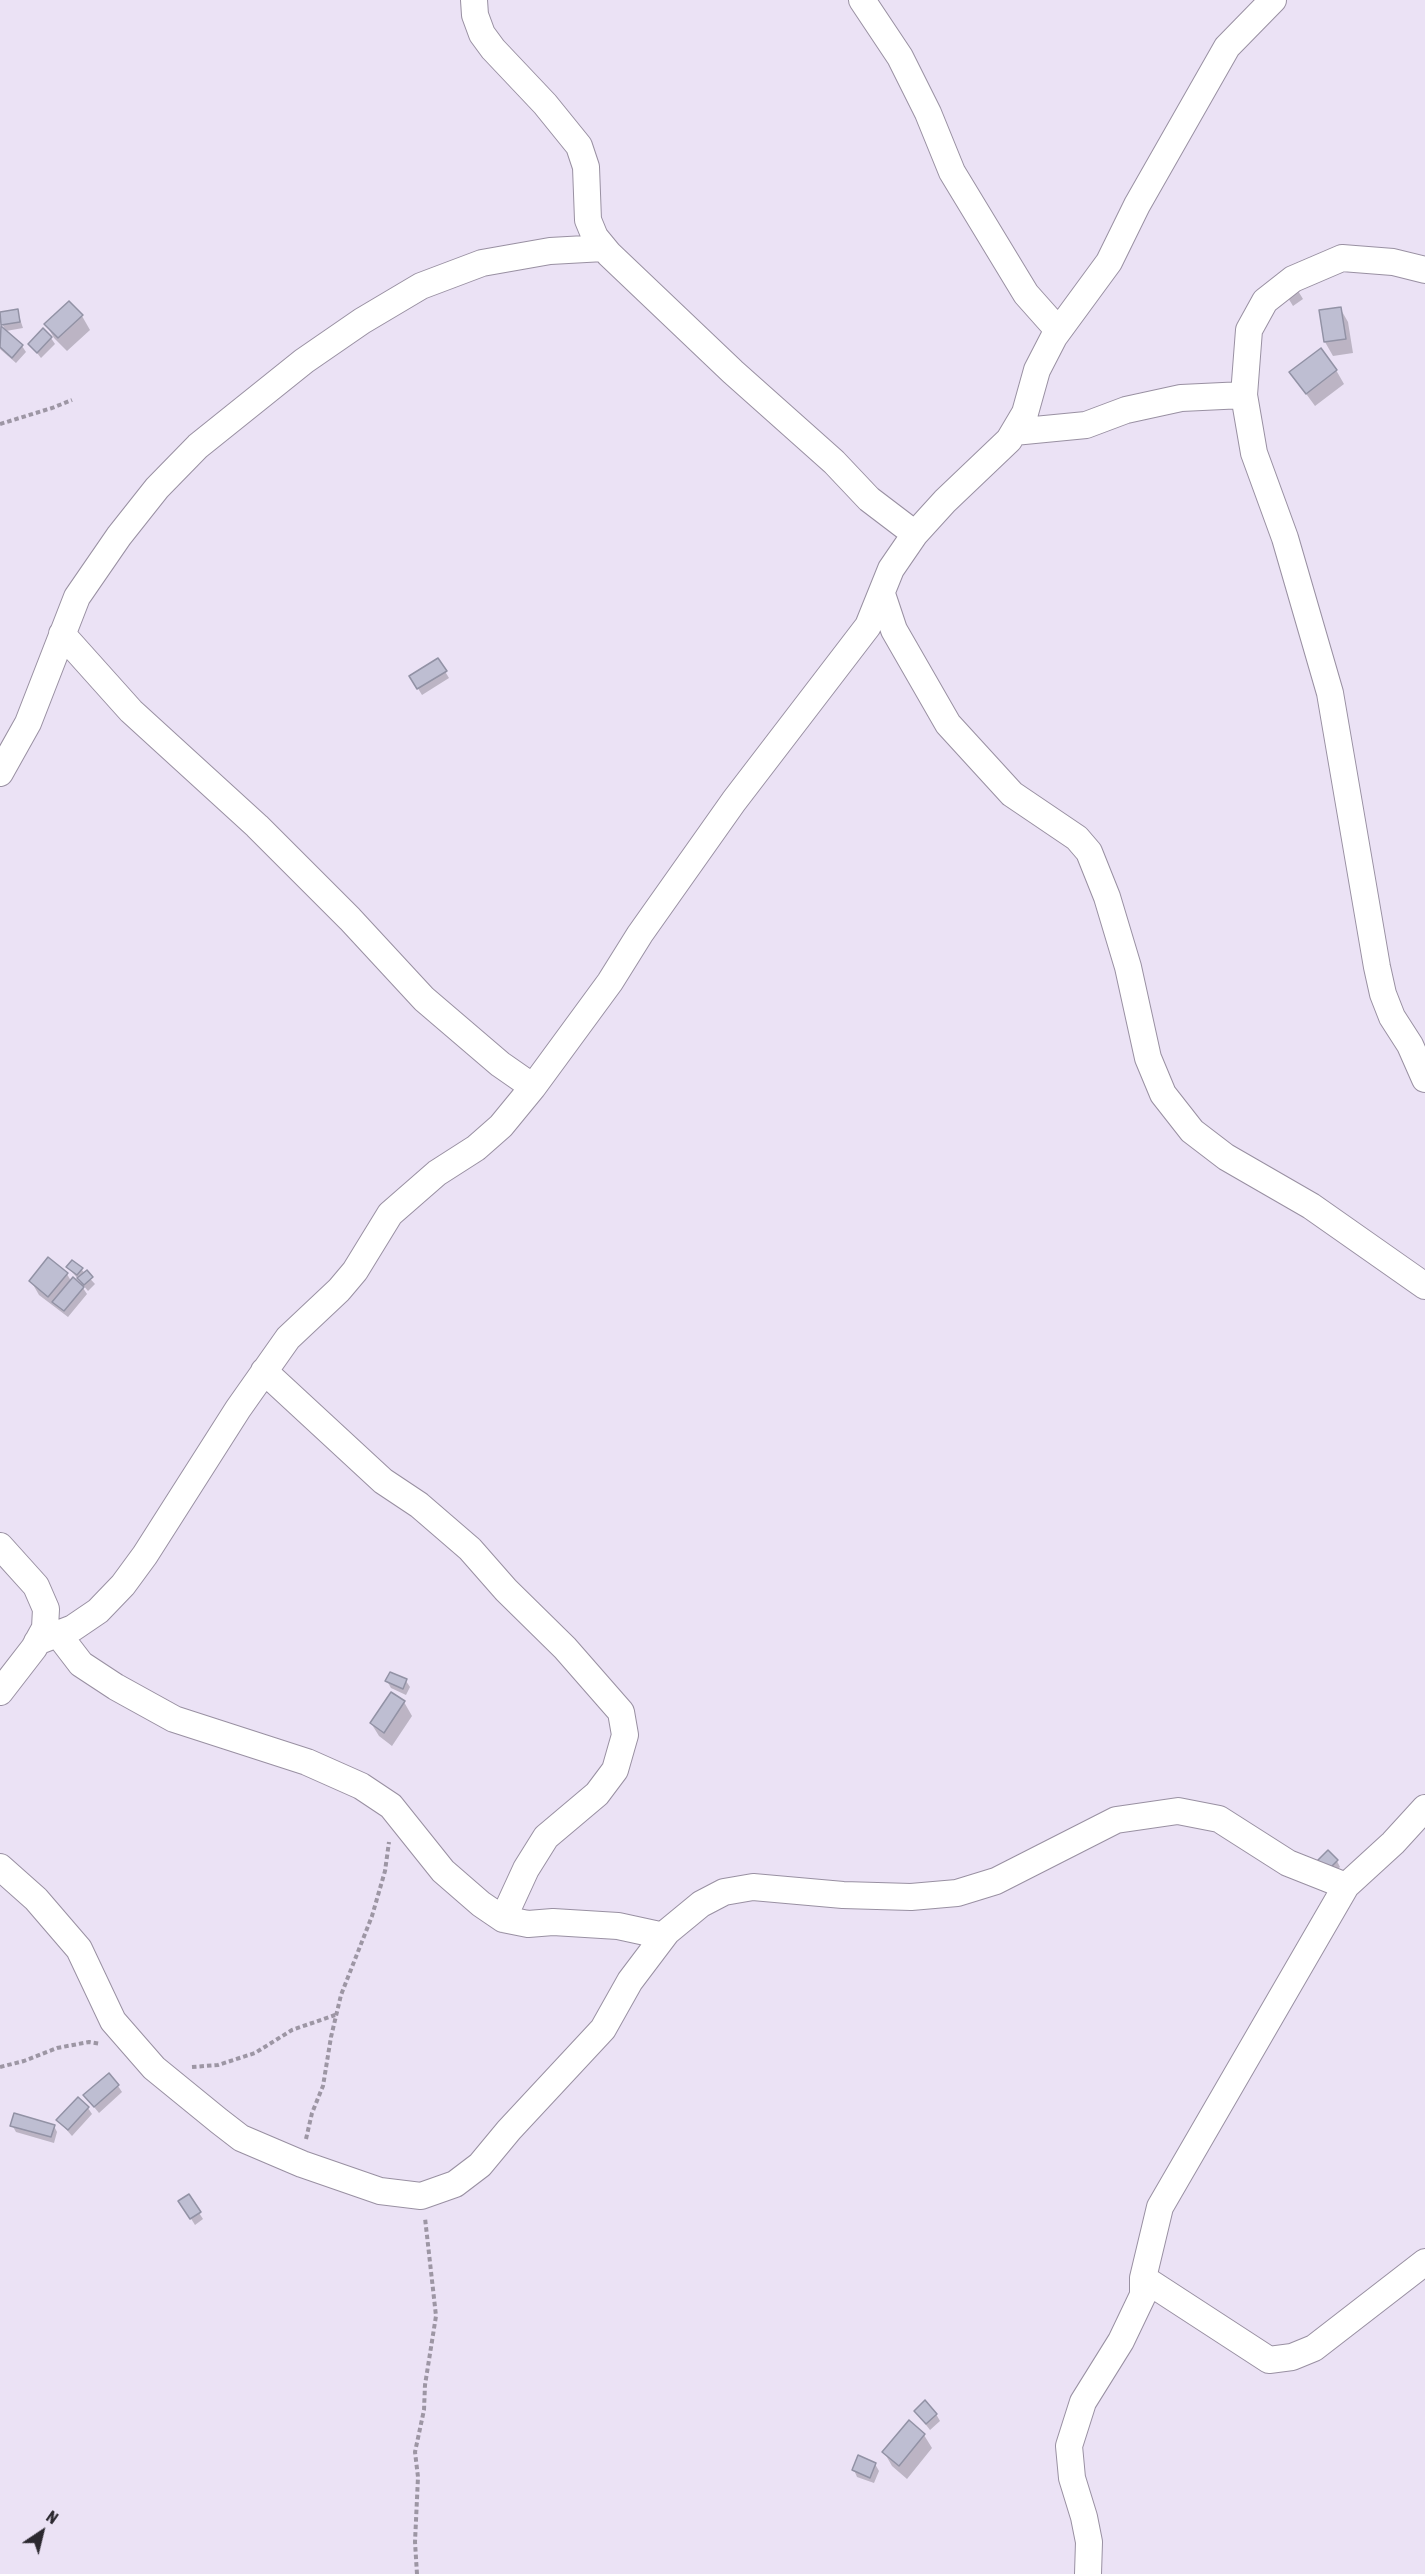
<!DOCTYPE html>
<style>
body{margin:0}
#map{position:relative;width:1425px;height:2574px;overflow:hidden;background:#ebe2f5;font-family:"Asap Condensed",sans-serif}
canvas{display:block}
.north{position:absolute;left:12px;top:2502px;width:60px;height:60px;-webkit-text-stroke:4px #ebe2f5;paint-order:stroke;rotate:35deg;font-size:16px;font-weight:700;line-height:24px;text-align:center;color:#2b282f}
.north::after{content:'';display:block;margin:auto;width:21px;height:27px;background:#2b282f;clip-path:polygon(50% 0,100% 100%,50% 72%,0 100%)}
</style>
<div id="map">
<canvas width="1425" height="2574"></canvas>
<div class="north">N</div>
</div>
<script>
const ctx = document.querySelector('canvas').getContext('2d');
ctx.lineJoin = 'round';
function paint(path, color) {
  ctx.fillStyle = color;
  ctx.fill(path, 'evenodd');
}
function poly(rows) {
  const path = new Path2D();
  for (const r of rows) {
    path.moveTo(r[0], r[1]);
    for (let i = 2; i < r.length; i += 2) path.lineTo(r[i], r[i + 1]);
  }
  return path;
}
function stroke(path, color, width, dash) {
  ctx.strokeStyle = color;
  ctx.lineWidth = width;
  ctx.lineCap = dash ? 'butt' : 'round';
  ctx.setLineDash(dash || []);
  ctx.stroke(path);
}
paint(poly([
 [1295,286,1303,299,1293,306,1285,293],
 [69,303,82,316,90,330,67,351,54,338,46,324],
 [1340,308,1348,322,1353,353,1333,356,1325,342],
 [17,310,23,328,6,331,2,324],
 [1,328,22,346,26,352,16,363,0,349],
 [51,338,55,344,41,358,30,344],
 [1336,370,1344,384,1315,406,1291,373],
 [438,660,449,678,422,695,411,677],
 [68,1267,81,1269,95,1284,88,1291],
 [67,1274,71,1281,83,1288,87,1294,68,1317,39,1295,31,1281],
 [387,1681,406,1681,410,1687,406,1695,391,1688],
 [404,1702,412,1716,392,1746,379,1736,371,1723],
 [1337,1861,1340,1867,1327,1880,1318,1872],
 [118,2086,122,2092,99,2113,85,2096],
 [88,2108,92,2114,72,2136,58,2120],
 [12,2125,54,2126,57,2132,54,2143,16,2132],
 [188,2196,203,2219,195,2225,180,2201],
 [916,2412,936,2414,940,2421,930,2430],
 [924,2435,932,2448,907,2479,892,2466,884,2452],
 [875,2464,879,2471,874,2483,857,2477,854,2470]
]), '#0003');
const building = poly([
 [69,301,83,315,58,338,44,324,69,301],
 [1341,307,1346,339,1324,342,1319,310,1341,307],
 [18,309,20,322,1,325,0,312,18,309],
 [1,326,23,345,12,358,0,347,1,326],
 [43,328,52,337,37,353,28,344,43,328],
 [1321,348,1337,370,1306,394,1289,372,1321,348],
 [438,658,447,671,417,689,409,676,438,658],
 [48,1257,68,1273,48,1297,29,1281,48,1257],
 [72,1260,83,1268,77,1275,66,1267,72,1260],
 [87,1270,93,1277,84,1285,77,1278,87,1270],
 [73,1277,84,1287,64,1311,52,1302,73,1277],
 [390,1672,407,1679,403,1689,385,1681,390,1672],
 [391,1692,405,1701,384,1733,370,1723,391,1692],
 [1328,1850,1338,1860,1323,1875,1313,1865,1328,1850],
 [109,2073,119,2085,94,2107,83,2095,109,2073],
 [78,2097,89,2107,68,2130,56,2120,78,2097],
 [14,2113,55,2125,51,2137,10,2126,14,2113],
 [189,2194,201,2212,190,2219,178,2201,189,2194],
 [925,2400,937,2414,926,2424,914,2411,925,2400],
 [909,2420,925,2434,899,2466,882,2452,909,2420],
 [858,2455,876,2463,870,2478,852,2470,858,2455]
]);
paint(building, '#bebed2');
stroke(building, '#9292a5', 1.5);
const street = poly([
 [474,0,475,15,482,34,493,49,545,104,579,146,586,167,588,220,595,237,609,254,733,372,834,462,869,499,915,534],
 [862,0,900,57,928,113,952,172,1026,294,1058,330],
 [1425,270,1393,262,1342,258,1293,279,1265,301,1249,330,1244,395,1254,453,1285,538,1330,693,1377,967,1383,994,1392,1017,1410,1045,1425,1079],
 [1014,432,1086,425,1126,410,1181,398,1244,395],
 [882,594,894,630,948,724,1012,794,1077,838,1089,852,1107,897,1128,967,1148,1058,1163,1094,1192,1131,1226,1157,1311,1206,1425,1286],
 [62,634,131,711,257,826,350,919,424,999,500,1064,533,1087],
 [0,773,28,723,77,597,119,536,157,488,198,446,304,361,362,321,421,286,482,263,550,251,604,248],
 [264,1371,383,1481,419,1505,470,1549,506,1590,565,1648,621,1712,625,1735,615,1770,597,1794,546,1837,526,1869,503,1919],
 [0,1546,36,1586,46,1609,45,1628,34,1648,0,1692],
 [58,1634,81,1664,116,1687,174,1719,307,1762,361,1786,391,1806,443,1871,481,1904,503,1919,528,1924,553,1922,618,1926,664,1936],
 [37,1642,73,1628,98,1611,123,1585,145,1555,238,1409,288,1338,339,1290,355,1271,390,1214,437,1173,476,1148,501,1126,533,1087,610,982,640,934,734,801,868,626,891,569,915,534,945,501,1009,440,1025,413,1037,370,1054,337,1109,262,1137,205,1227,47,1273,0],
 [0,1867,36,1899,79,1949,113,2021,154,2068,219,2121,241,2138,302,2164,380,2191,421,2196,455,2184,480,2165,509,2130,603,2029,630,1981,667,1932,701,1904,724,1892,753,1887,843,1895,911,1897,957,1893,996,1881,1116,1820,1178,1811,1219,1819,1288,1863,1346,1886],
 [1143,2278,1269,2360,1292,2357,1314,2348,1425,2262],
 [1088,2574,1089,2542,1084,2517,1072,2478,1069,2446,1083,2402,1121,2341,1143,2295,1143,2278,1160,2207,1346,1886,1393,1843,1425,1808]
]);
stroke(street, '#9990a2', 28);
stroke(poly([
 [0,424,52,408,72,400],
 [0,2067,24,2061,57,2048,89,2042,101,2044],
 [192,2067,218,2065,255,2053,292,2030,335,2015],
 [306,2139,312,2113,323,2086,331,2037,341,1995,372,1916,385,1871,389,1842],
 [417,2574,415,2542,418,2477,415,2452,424,2410,425,2385,436,2316,425,2218]
]), '#9d96a4', 4, [4.5, 3]);
stroke(street, '#fff', 26);
</script>
